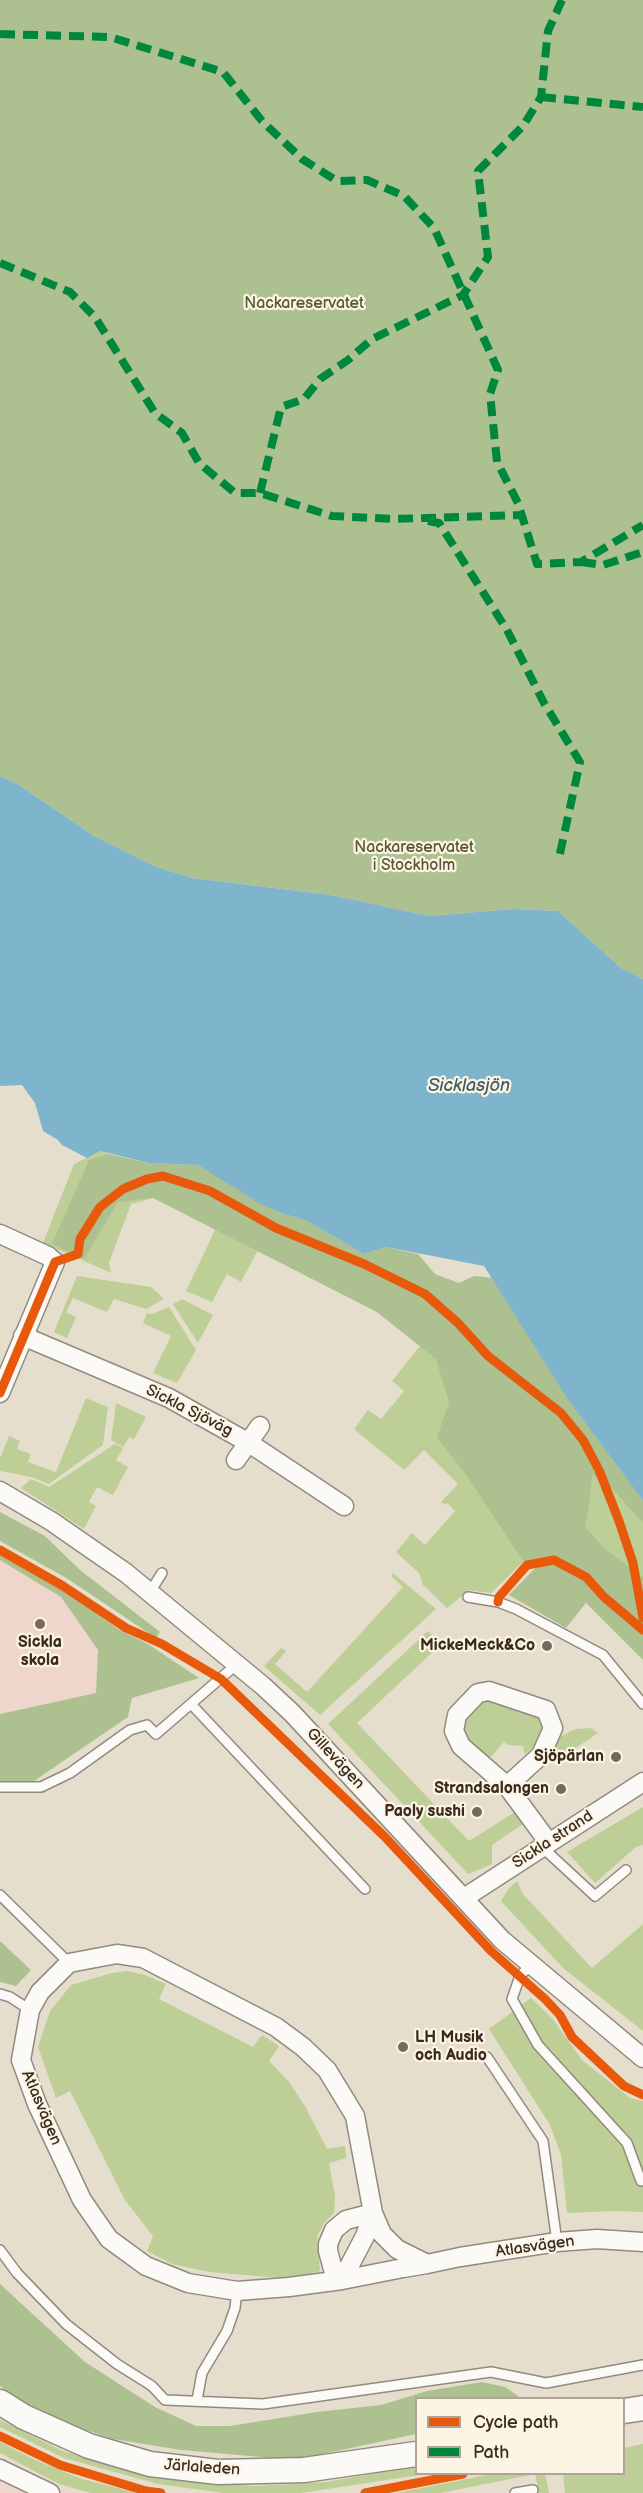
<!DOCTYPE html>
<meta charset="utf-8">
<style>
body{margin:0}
#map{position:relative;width:643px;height:2493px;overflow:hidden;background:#e6decc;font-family:"Balsamiq Sans",sans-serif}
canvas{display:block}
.legend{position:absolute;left:415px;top:2397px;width:210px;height:78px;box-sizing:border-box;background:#fcf5e5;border:2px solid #afa495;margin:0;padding:8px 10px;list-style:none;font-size:18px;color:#3b2a1e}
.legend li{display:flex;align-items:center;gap:12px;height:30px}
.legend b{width:30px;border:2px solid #afa495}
</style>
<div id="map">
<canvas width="643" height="2493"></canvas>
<ul class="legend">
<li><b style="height:8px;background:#e8590c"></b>Cycle path</li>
<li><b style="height:8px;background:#00873e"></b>Path</li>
</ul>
</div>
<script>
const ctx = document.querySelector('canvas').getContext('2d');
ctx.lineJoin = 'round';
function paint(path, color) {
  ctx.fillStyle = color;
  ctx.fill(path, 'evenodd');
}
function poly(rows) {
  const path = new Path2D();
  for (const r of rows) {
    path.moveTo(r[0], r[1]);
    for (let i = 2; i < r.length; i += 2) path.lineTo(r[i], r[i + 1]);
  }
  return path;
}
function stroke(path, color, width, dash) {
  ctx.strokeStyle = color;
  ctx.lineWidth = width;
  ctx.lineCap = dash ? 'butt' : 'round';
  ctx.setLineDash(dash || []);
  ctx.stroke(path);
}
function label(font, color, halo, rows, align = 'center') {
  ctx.font = font + ' "Balsamiq Sans",sans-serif';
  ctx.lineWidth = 4.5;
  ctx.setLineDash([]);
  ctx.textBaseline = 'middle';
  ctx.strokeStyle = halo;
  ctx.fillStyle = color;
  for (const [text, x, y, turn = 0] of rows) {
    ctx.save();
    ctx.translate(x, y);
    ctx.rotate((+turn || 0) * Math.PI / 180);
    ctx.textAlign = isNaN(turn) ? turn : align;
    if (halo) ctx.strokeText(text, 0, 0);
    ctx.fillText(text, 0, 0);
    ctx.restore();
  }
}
paint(poly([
 [0,1560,61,1597,98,1650,96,1693,0,1714],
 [0,2459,31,2476,75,2493,0,2493]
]), '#efd6cc');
paint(poly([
 [100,1151,156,1168,198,1168,643,1504,643,1622,546,1556,524,1561,491,1593,469,1590,447,1608,423,1585,419,1573,396,1552,412,1533,425,1545,455,1511,447,1503,445,1505,441,1502,458,1484,424,1450,404,1470,354,1429,368,1410,381,1419,404,1391,392,1381,420,1346,377,1312,258,1250,241,1282,227,1274,212,1302,186,1291,216,1228,153,1198,131,1204,109,1263,111,1273,43,1243,74,1164],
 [77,1276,151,1287,164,1299,146,1309,114,1299,107,1312,73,1298,66,1312,76,1317,67,1338,54,1332],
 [182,1299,213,1315,198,1343,173,1304],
 [169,1307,196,1350,177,1383,153,1373,171,1336,143,1323,147,1313,152,1314],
 [86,1398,108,1407,103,1445,49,1484,31,1477,0,1471,0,1458,9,1436,20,1441,17,1449,31,1454,28,1462,56,1472],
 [116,1403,146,1417,134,1439,129,1437,123,1447,111,1440],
 [115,1444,123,1448,116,1460,128,1467,113,1495,97,1487,89,1502,96,1506,84,1529,21,1488,31,1479,49,1487],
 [393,1573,436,1609,320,1715,264,1666,281,1648,286,1651,275,1664,307,1692,403,1587,391,1576],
 [428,1631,440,1645,357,1723,469,1841,518,1810,526,1822,492,1845,492,1864,468,1874,328,1724],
 [492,1699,541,1715,544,1723,541,1735,534,1747,526,1753,524,1753,523,1746,508,1745,504,1742,491,1757,483,1758,464,1737,463,1720,482,1701],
 [591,1728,598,1733,555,1762,547,1753,557,1738,576,1729],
 [643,1807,643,1845,636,1847,595,1883,567,1852],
 [517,1881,523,1894,592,1968,643,1924,643,2031,563,1968,501,1901,509,1888],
 [127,1971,145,1975,166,1984,159,1999,253,2047,262,2035,279,2046,269,2061,289,2082,305,2106,327,2149,345,2146,346,2158,329,2163,335,2196,334,2213,324,2223,317,2237,320,2271,291,2279,209,2272,172,2264,147,2251,153,2236,125,2200,70,2091,56,2098,38,2047,50,2011,71,1985,112,1973],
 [531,1998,552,2018,582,2060,630,2098,643,2101,643,2212,614,2211,567,2213,561,2155,550,2125,489,2029],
 [0,2420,63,2451,130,2470,192,2482,256,2486,326,2482,416,2466,416,2474,426,2474,301,2493,223,2493,158,2484,64,2458,0,2427],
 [0,2442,33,2459,79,2478,136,2493,91,2493,59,2484,0,2453],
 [643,2444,643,2493,565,2493,563,2474,624,2474,624,2448],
 [492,2474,545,2474,549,2493,539,2493,535,2474,440,2493,396,2493]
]), '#bece97');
paint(poly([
 [0,0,643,0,643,979,621,968,558,911,513,909,429,916,331,895,192,878,154,866,94,836,19,785,0,776],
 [108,1154,149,1163,198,1165,284,1214,305,1220,364,1254,386,1247,418,1254,435,1274,459,1283,474,1276,502,1279,643,1495,643,1523,609,1485,592,1475,589,1505,585,1527,605,1549,643,1577,643,1660,586,1603,566,1628,509,1595,546,1557,523,1561,467,1476,437,1437,449,1402,436,1359,377,1312,153,1198,118,1202,84,1259,52,1244,89,1160],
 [0,1512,45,1536,80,1570,160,1632,156,1638,68,1579,0,1541],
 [0,1554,70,1595,118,1629,148,1644,199,1678,132,1698,128,1717,34,1781,0,1783,0,1714,96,1693,98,1650,61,1597,0,1560],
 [0,1941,31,1970,16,1986,0,1982],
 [0,2284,85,2362,155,2407,196,2426,230,2426,317,2412,381,2405,427,2391,482,2382,505,2387,521,2398,416,2398,416,2434,295,2460,181,2450,113,2439,56,2420,18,2400,0,2386]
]), '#adc090');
paint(poly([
 [0,776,19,785,94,836,154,866,192,878,331,895,429,916,513,909,558,911,621,968,643,979,643,1500,567,1398,484,1266,386,1247,364,1254,305,1220,284,1214,259,1203,198,1165,149,1163,100,1151,87,1158,62,1145,58,1140,43,1131,35,1103,22,1085,0,1086]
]), '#7eb5cc');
const service = poly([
 [150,1592,162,1573],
 [468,1597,498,1602,516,1609,603,1655,643,1704],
 [192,1705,365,1889],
 [0,1787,41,1787,70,1773,130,1730,147,1725,156,1734,237,1664],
 [542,1847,595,1896,626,1870],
 [0,1895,69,1963],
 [531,1964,520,1976,512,1999,538,2045,627,2143,641,2181],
 [0,1994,10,1997,30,2010],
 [487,2057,543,2141,557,2242],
 [0,2250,17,2273,66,2324,117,2364,152,2386,165,2400,263,2404,491,2372,546,2383,643,2365],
 [197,2400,202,2373,227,2331,235,2308,237,2291],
 [515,2493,533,2490]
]);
const minor = poly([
 [0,1234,48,1256,55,1262,0,1393],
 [23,1336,169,1398,249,1443,344,1506],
 [236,1460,260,1426],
 [0,1491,51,1521,126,1573,263,1686,292,1713,502,1940,643,2058],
 [507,1786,461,1746,454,1731,457,1715,478,1693,489,1691,546,1710,553,1728,541,1755,507,1786,549,1843],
 [464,1898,643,1782],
 [427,2264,397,2249,382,2234,373,2213,355,2116,327,2070,303,2047,276,2027,143,1958,117,1954,69,1963,40,1992,30,2010,21,2060,37,2104,82,2200,109,2239,146,2266,188,2283,237,2291,289,2287,342,2280,403,2268,427,2264,460,2257,557,2242,597,2239,643,2242],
 [336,2280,328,2251,328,2244,334,2230,346,2220,373,2213],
 [342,2280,365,2236,373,2213],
 [0,2469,50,2493]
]);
const secondary = poly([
 [0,2402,24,2417,89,2446,150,2464,218,2472,304,2470,416,2454],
 [624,2411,643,2408]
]);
stroke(service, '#918a80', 12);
stroke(minor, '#918a80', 21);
stroke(secondary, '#918a80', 27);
stroke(service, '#fbfaf7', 9);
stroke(minor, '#fbfaf7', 18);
stroke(secondary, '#fbfaf7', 24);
stroke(poly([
 [0,34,110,37,223,72,262,121,302,159,337,181,367,180,404,196,434,228,498,370,490,394,497,462,518,503,537,564,581,562,643,525],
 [541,97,643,107],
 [0,263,70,292,95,317,155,413,182,433,199,463,235,493,260,493,332,516,393,519,521,515],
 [260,493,281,407,304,399,320,379,348,360,372,339,463,295,488,257,478,171,523,126,541,97,548,31,562,0],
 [428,521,439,523,507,630,544,703,580,762,559,858],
 [581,562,603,565,643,552]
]), '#00873e', 8, [15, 8]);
stroke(poly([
 [0,1393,55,1262,78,1254,80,1239,100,1207,123,1189,147,1179,163,1176,210,1191,276,1228,364,1264,425,1294,458,1323,488,1356,561,1413,583,1440,599,1470,619,1521,633,1563,643,1618],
 [0,1550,63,1586,126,1628,162,1644,221,1679,385,1837,491,1951,545,1999,560,2015,572,2037,624,2086,643,2095],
 [498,1602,499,1597,527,1565,554,1560,586,1577,604,1597,643,1630],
 [0,2436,60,2465,146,2491,161,2493],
 [365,2493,463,2474]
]), '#e8590c', 9);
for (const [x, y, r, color] of [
 [40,1624,6,"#77695b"],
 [547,1646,6,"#77695b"],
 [616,1757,6,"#77695b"],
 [561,1789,6,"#77695b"],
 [477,1812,6,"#77695b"],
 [403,2047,6,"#77695b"]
]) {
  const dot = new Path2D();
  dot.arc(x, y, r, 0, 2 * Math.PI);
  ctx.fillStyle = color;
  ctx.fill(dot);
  stroke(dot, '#fcf5e5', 2);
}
label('16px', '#595735', '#fcf5e5', [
 ["Nackareservatet",304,304],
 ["Nackareservatet",414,848],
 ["i Stockholm",414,866]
]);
label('16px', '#3b2a1e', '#fcf5e5', [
 ["Sickla Sjöväg",189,1411,27],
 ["Gillevägen",335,1759,47],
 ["Sickla strand",553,1840,-33],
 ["Atlasvägen",41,2108,67],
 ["Atlasvägen",535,2247,-8],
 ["Järlaleden",202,2468,4]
]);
label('bold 16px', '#3b2a1e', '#fcf5e5', [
 ["Sickla",40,1643,"center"],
 ["skola",40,1661,"center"],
 ["MickeMeck&Co",535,1646],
 ["Sjöpärlan",604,1757],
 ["Strandsalongen",549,1789],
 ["Paoly sushi",465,1812],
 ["LH Musik",415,2038,"left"],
 ["och Audio",415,2056,"left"]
], 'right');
label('italic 18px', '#445a64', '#fcf5e5', [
 ["Sicklasjön",469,1086]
]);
</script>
